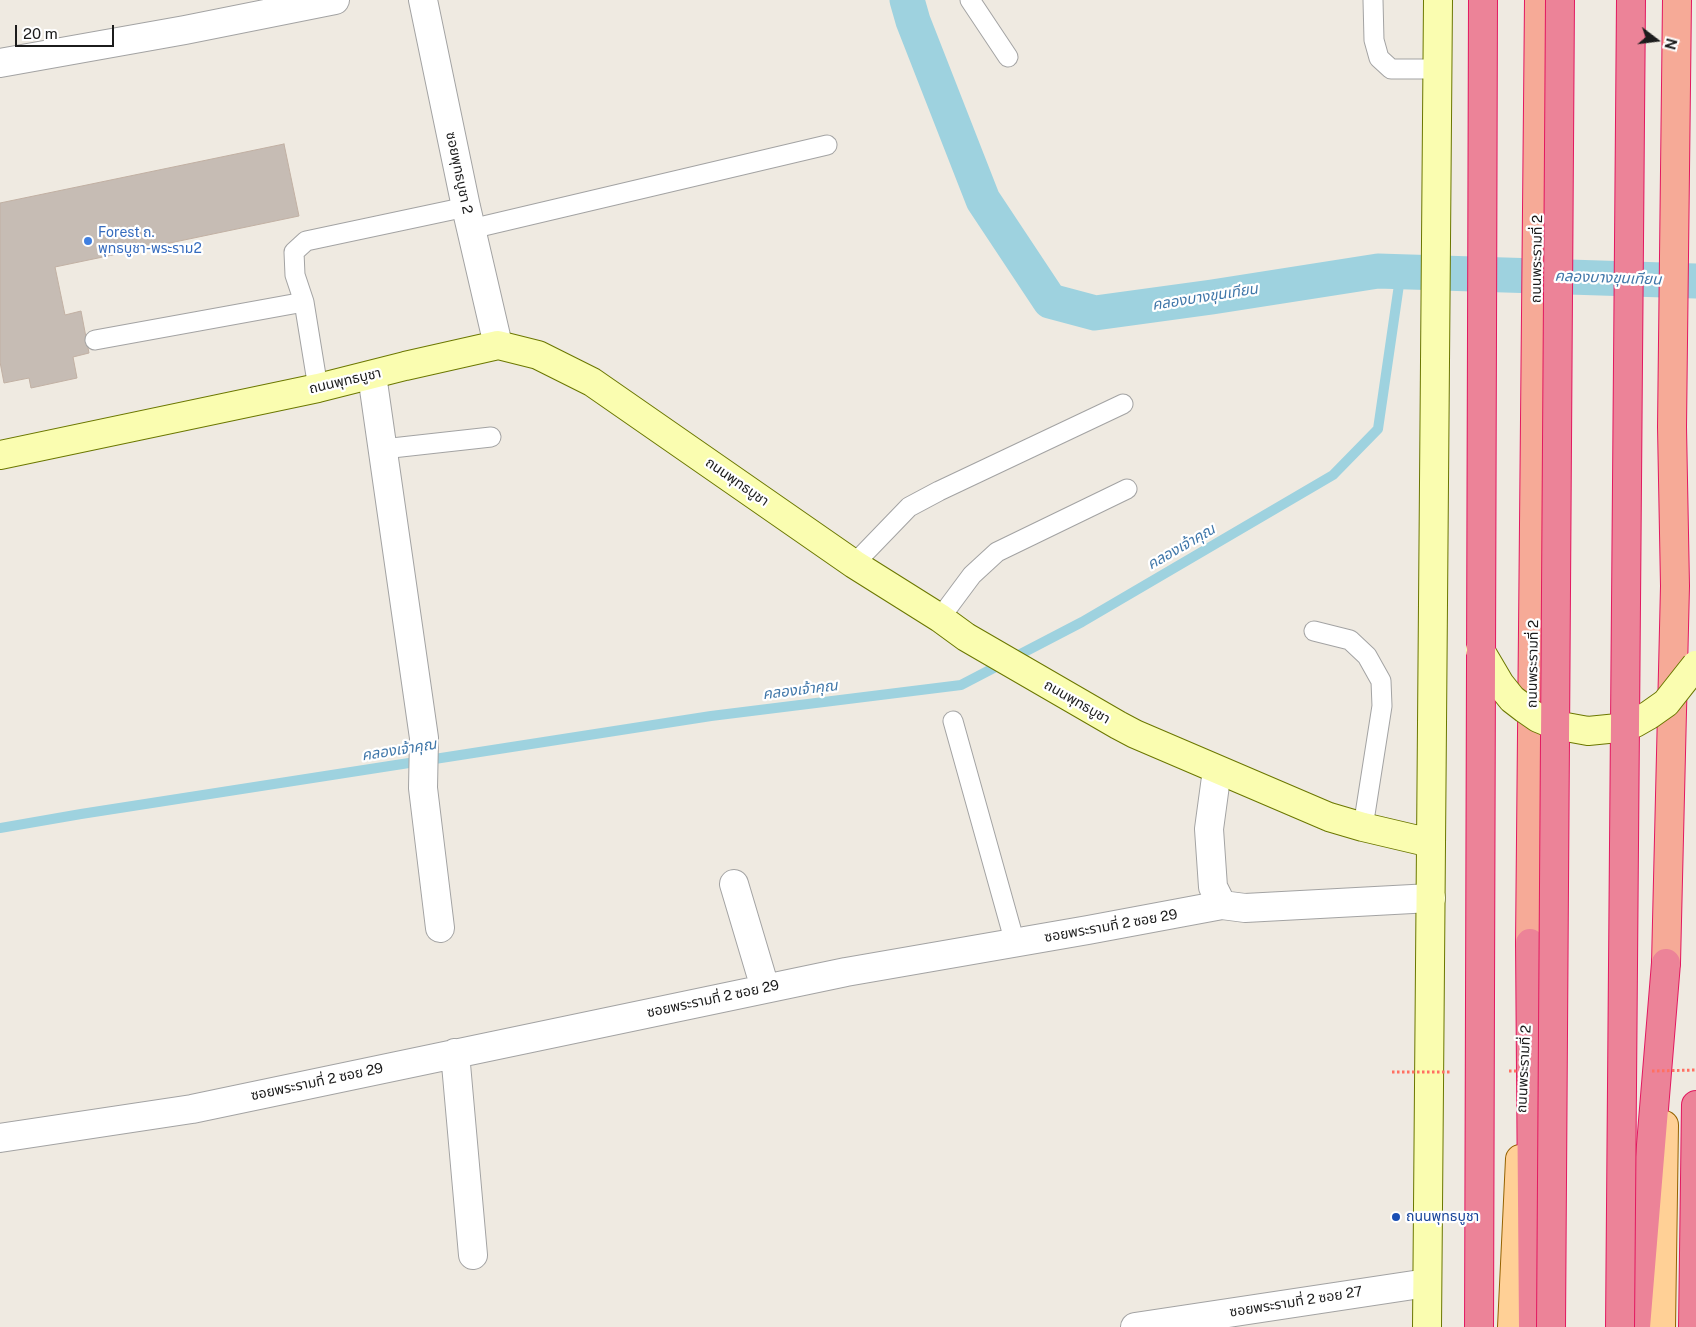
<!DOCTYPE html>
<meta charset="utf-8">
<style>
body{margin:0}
#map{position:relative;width:1696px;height:1327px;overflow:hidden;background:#efeae1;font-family:"Public Sans",sans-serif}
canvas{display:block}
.north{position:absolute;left:1631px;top:15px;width:50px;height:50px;-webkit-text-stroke:4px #fff;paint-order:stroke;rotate:105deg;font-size:14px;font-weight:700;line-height:20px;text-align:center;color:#1c1c1c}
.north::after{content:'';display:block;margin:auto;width:18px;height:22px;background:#1c1c1c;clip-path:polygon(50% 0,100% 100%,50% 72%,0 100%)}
.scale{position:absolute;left:15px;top:25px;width:99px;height:22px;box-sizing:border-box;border:2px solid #1c1c1c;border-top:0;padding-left:6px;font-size:15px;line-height:18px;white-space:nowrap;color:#1c1c1c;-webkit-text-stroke:4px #fff;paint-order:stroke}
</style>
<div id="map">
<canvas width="1696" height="1327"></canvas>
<div class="north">N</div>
<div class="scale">20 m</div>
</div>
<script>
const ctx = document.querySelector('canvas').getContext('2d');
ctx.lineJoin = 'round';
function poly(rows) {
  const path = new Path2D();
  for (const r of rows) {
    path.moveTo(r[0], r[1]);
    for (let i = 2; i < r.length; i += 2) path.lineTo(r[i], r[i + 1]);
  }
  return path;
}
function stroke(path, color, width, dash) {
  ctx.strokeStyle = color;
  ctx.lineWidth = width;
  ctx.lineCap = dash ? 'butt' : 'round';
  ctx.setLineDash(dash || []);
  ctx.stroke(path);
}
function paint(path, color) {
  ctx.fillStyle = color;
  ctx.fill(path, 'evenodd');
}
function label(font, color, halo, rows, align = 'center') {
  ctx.font = font + ' "Public Sans","Noto Sans Thai",sans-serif';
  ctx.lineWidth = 4.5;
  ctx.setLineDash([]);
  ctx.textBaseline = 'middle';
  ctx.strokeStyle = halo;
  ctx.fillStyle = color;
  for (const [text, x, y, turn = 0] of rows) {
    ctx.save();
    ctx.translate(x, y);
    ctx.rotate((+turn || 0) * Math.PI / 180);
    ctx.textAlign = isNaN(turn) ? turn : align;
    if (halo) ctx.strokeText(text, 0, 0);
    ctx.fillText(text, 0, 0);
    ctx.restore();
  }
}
stroke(poly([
 [0,828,81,814,711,716,961,685,1082,622,1333,475,1378,429,1401,271]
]), '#9ed2df', 10);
stroke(poly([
 [907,0,913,21,983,200,1050,301,1095,313,1212,297,1378,271,1696,281]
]), '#9ed2df', 35);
const building = poly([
 [284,144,299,216,55,267,65,315,81,311,89,353,73,357,77,378,31,388,29,378,4,383,0,362,0,203,284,144]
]);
paint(building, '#c6bcb4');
stroke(building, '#c1b0a3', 1);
const service = poly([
 [970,0,1008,57],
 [1373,0,1374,40,1379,58,1391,69,1438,69],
 [471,229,827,145],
 [304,302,295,275,294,252,306,241,466,207],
 [95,340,304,302,318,388],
 [383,449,491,437],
 [854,564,909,507,939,491,1123,404],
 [940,618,972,575,997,552,1127,489],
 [1314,631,1350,640,1367,656,1381,681,1382,706,1363,827],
 [953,721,1015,943]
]);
const minor = poly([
 [423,0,466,207,498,345],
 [0,63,185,30,335,0],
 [372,375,424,738,423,788,440,928],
 [1217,770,1209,829,1213,887,1222,905],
 [734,884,765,988],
 [455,1053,473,1255],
 [0,1138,192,1109,846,972,1088,930,1222,905,1245,908,1431,898],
 [1135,1327,1427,1283]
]);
const secondary = poly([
 [0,455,318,388,405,366,498,345,538,355,592,382,854,564,940,618,966,637,1118,725,1135,734,1329,817,1363,827,1431,843],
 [1427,1327,1438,0]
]);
const primary = poly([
 [1512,1327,1520,1159],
 [1661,1327,1664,1125]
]);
const trunk = poly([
 [1530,943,1539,0],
 [1666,963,1675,586,1672,427,1677,0]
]);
const motorway = poly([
 [1530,943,1533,1327],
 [1636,1327,1666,963],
 [1693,1327,1696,1105]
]);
stroke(service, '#a3a3a3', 21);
stroke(minor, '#a3a3a3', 30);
stroke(secondary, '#6b7700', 30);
stroke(primary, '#956200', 30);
stroke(trunk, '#e21860', 30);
stroke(motorway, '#e21860', 30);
stroke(service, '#fff', 19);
stroke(minor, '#fff', 28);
stroke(secondary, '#fafdb0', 28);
stroke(primary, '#ffd096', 28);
stroke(trunk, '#f6aa97', 28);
stroke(motorway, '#ec8398', 28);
const secondaryBridge = poly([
 [1480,650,1500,684,1512,699,1525,709,1538,718,1555,725,1588,731,1618,728,1635,723,1649,715,1666,703,1696,665]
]);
const motorwayBridge = poly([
 [1479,1327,1483,0],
 [1551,1327,1560,0],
 [1620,1327,1631,0]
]);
stroke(secondaryBridge, '#6b7700', 30, []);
stroke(motorwayBridge, '#e21860', 30, []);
stroke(poly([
 [1509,1071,1523,1071],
 [1652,1071,1696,1070],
 [1392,1072,1450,1072]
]), '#ff7062', 3, [2.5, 2.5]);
stroke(secondaryBridge, '#fafdb0', 28);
stroke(motorwayBridge, '#ec8398', 28);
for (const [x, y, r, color] of [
 [88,241,5,"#3f7fe0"],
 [1396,1217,5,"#1a4fb4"]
]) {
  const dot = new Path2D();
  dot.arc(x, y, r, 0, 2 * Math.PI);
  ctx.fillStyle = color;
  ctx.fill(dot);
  stroke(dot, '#fff', 2);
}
label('14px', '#1c1c1c', '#fff', [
 ["ซอยพุทธบูชา 2",459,173,78],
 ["ถนนพระรามที่ 2",1537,259,-89],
 ["ถนนพุทธบูชา",345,381,-13],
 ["ถนนพุทธบูชา",737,482,35],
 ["ถนนพระรามที่ 2",1533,664,-89],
 ["ถนนพุทธบูชา",1077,702,30],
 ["ซอยพระรามที่ 2 ซอย 29",1111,926,-10],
 ["ซอยพระรามที่ 2 ซอย 29",713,999,-12],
 ["ถนนพระรามที่ 2",1524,1069,-87],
 ["ซอยพระรามที่ 2 ซอย 29",317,1082,-12],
 ["ซอยพระรามที่ 2 ซอย 27",1296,1302,-9]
]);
label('14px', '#366cbe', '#fff', [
 ["Forest ถ.",98,233],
 ["พุทธบูชา-พระราม2",98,249]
], 'left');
label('14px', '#164399', '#fff', [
 ["ถนนพุทธบูชา",1406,1217]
], 'left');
label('italic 15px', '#4077a9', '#fff', [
 ["คลองบางขุนเทียน",1608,278,2],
 ["คลองบางขุนเทียน",1205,297,-9],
 ["คลองเจ้าคุณ",1181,547,-30],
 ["คลองเจ้าคุณ",800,690,-7],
 ["คลองเจ้าคุณ",399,750,-9]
]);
</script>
